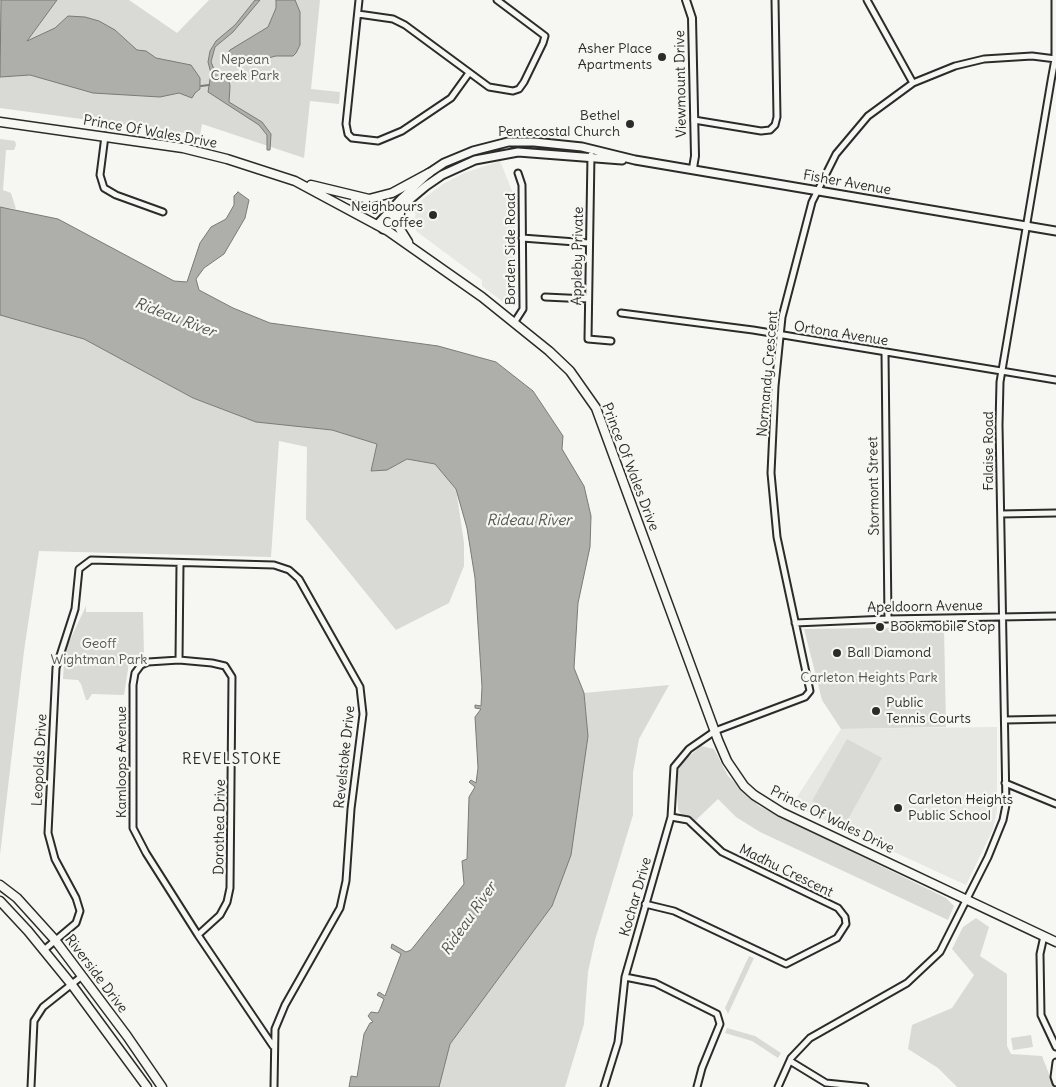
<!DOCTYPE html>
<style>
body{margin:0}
canvas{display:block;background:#f6f6f2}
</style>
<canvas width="1056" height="1087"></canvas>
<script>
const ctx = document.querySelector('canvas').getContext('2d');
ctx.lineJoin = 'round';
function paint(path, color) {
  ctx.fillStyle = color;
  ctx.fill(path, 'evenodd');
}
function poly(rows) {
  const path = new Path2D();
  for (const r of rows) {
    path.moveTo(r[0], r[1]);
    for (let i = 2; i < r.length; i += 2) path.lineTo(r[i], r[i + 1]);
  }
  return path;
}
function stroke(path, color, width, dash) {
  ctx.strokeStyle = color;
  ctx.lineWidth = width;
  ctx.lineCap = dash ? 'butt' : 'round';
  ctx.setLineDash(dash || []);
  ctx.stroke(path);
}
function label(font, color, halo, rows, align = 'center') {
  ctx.font = font + ' Delius,sans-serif';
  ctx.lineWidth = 4.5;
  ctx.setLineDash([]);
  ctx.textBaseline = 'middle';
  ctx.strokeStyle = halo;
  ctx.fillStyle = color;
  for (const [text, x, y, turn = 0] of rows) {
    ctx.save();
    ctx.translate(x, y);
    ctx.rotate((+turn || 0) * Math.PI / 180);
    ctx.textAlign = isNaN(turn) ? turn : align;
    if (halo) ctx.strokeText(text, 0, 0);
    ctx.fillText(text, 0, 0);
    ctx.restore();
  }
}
paint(poly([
 [500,161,515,198,514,301,507,305,482,286,482,280,416,231,415,210,423,199,443,184,464,173],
 [997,727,997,811,993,829,966,885,792,805,841,729]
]), '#e7e7e3');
paint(poly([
 [0,0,129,0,177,33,209,0,320,0,311,89,340,92,339,104,310,101,304,158,202,124,200,135,0,108],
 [0,139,15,141,16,145,14,150,6,150,3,190,11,193,16,209,0,207],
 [0,315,84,339,193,398,256,422,332,430,377,444,371,470,387,470,407,459,435,464,456,489,464,543,464,566,449,603,396,630,306,519,307,447,279,441,271,557,39,551,24,651,0,855],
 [86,606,86,612,143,612,144,656,134,658,129,663,124,695,92,694,88,700,86,700,81,684,78,680,63,679,64,663,62,657],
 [944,627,946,727,841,729,822,700,804,629],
 [669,685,639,739,633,772,633,815,595,940,588,972,584,1024,565,1087,439,1087,450,1044,552,906,588,736,584,693],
 [847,739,882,758,847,821,812,801],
 [701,746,714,749,728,776,759,806,946,898,954,906,948,920,760,832,736,817,718,799,695,821,680,813,678,809,676,778,678,771,683,762],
 [976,918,989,927,980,956,1007,974,1007,1046,1011,1054,1042,1056,1054,1087,957,1087,938,1068,908,1049,912,1025,952,1008,974,975,952,949,963,927],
 [749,956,754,958,728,1014,725,1008],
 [727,1028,755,1036,781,1053,778,1058,752,1041,725,1033],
 [1031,1035,1033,1047,1013,1050,1011,1038]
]), '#d9d9d5');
const water = poly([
 [1,0,57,0,27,41,55,28,68,16,85,17,99,21,115,30,137,50,146,51,156,58,191,65,200,78,200,89,195,93,192,98,179,93,160,97,93,93,30,75,0,77,1,0],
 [255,0,260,0,233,32,215,47,211,62,214,69,228,76,230,86,229,102,262,122,271,134,270,150,267,150,267,135,259,125,208,92,211,73,208,62,210,51,216,41,235,25,255,0],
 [276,0,295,0,300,12,300,45,296,53,293,56,276,56,236,66,227,61,227,54,230,50,268,27,276,8,276,0],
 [238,192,249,200,245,218,224,254,204,268,196,279,199,290,233,308,270,323,438,346,496,362,533,391,563,436,562,449,584,486,591,516,590,547,578,603,574,668,584,693,588,736,571,855,552,906,450,1044,439,1087,349,1087,351,1076,357,1077,364,1034,370,1023,373,1022,368,1016,371,1012,378,1013,380,1009,384,999,377,995,379,992,385,996,401,954,391,948,392,944,406,952,411,950,464,884,462,861,467,859,469,797,475,787,469,782,471,780,476,783,478,768,475,717,481,709,475,708,475,705,481,706,482,687,475,578,467,528,456,489,435,464,407,459,387,470,371,471,377,444,332,430,256,422,193,398,84,339,0,315,0,207,58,219,174,281,187,282,200,243,211,227,226,219,234,205,234,196,238,192]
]);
paint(water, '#aeaeab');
stroke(water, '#7a7a78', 1);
stroke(poly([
 [201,86,209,85]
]), '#7a7a78', 2);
const minor = poly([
 [359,0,346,124,348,134,352,138,378,141,402,131,451,98,469,73],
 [867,0,913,83],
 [358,14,393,19,405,25,489,87,513,91,519,89,524,82,543,43,545,36,497,0],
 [694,120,761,131,770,130,775,125,777,117,775,0],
 [105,136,100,175,104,188,116,195,163,212],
 [591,155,588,339,611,341],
 [522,238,589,243],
 [545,297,588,299],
 [621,313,753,330,1056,380],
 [514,323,523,309,522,185,518,173],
 [885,353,888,619],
 [1001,514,1056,513],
 [795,623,888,619,1056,616],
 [179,660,180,564],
 [1005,720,1056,719],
 [1005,783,1056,804],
 [645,904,674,911,786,964,837,938,846,924,845,917,838,908,722,852,688,820,671,817],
 [198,935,220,915,227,902,230,888,232,677,225,666,212,663,179,660,148,662,141,665,135,673,133,685,133,828,146,853,198,935,273,1046],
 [1044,936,1040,954,1041,1015,1056,1047],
 [44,950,76,923,80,911,76,898,55,859,48,833,56,668,75,609,79,569,91,560,274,565,289,570,299,579,360,687,363,714,351,809,346,881,340,908,285,1005,275,1029,274,1087],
 [625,977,655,983,717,1014,720,1024,702,1068,697,1087],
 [790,1061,826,1083,865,1087],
 [1056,1062,1054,1077,1056,1083],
 [31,1087,34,1021,43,1007,82,976],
 [604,1087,618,1042,625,977,671,817,674,767,689,749,715,731,805,697,810,691,777,537,771,473,775,386,782,317,812,202,836,154,868,116,913,83,955,66,984,59,1032,56,1056,59],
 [778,1087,791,1058,810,1038,907,983,940,952,988,857,1003,820,1006,805,999,425,1000,382,1051,81,1055,59,1055,0]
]);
const tertiary = poly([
 [686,0,692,18,695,156,693,168]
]);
const secondary = poly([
 [377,225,402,198,429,173,444,163,473,151,508,142,534,142,582,147,635,160,1056,231],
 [383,229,401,207,426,186,442,175,475,160,518,152,622,160]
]);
const primary = poly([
 [0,122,183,148,227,159,295,181,388,231,482,297,549,351,570,371,596,408,718,740,727,761,744,786,754,795,781,812,1056,942],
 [311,185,369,199,392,193,429,173],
 [401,207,398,226,408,242],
 [0,885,17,898,55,940,127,1036,162,1087],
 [0,901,28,931,72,985,147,1087]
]);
stroke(minor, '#2b2b2b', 9);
stroke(tertiary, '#2b2b2b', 10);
stroke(secondary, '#2b2b2b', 11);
stroke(primary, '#2b2b2b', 11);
stroke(minor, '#f6f6f2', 5);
stroke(tertiary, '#f6f6f2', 6);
stroke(secondary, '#f6f6f2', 7);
stroke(primary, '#f6f6f2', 8);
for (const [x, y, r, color] of [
 [662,57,5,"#2b2b2b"],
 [630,124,5,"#2b2b2b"],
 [433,215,5,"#2b2b2b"],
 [880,627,5,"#2b2b2b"],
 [837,653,5,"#2b2b2b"],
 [876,711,5,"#2b2b2b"],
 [898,808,5,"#2b2b2b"]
]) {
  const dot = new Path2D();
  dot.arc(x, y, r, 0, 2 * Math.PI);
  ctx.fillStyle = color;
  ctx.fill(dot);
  stroke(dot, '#f6f6f2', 2);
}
label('14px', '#2b2b2b', '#f6f6f2', [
 ["Asher Place",652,49,"right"],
 ["Apartments",652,65,"right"],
 ["Bethel",620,116,"right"],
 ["Pentecostal Church",620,132,"right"],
 ["Neighbours",423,207,"right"],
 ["Coffee",423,223,"right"],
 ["Bookmobile Stop",890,627],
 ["Ball Diamond",847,653],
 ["Public",886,703],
 ["Tennis Courts",886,719],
 ["Carleton Heights",908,800],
 ["Public School",908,816]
], 'left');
label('14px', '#565656', '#f6f6f2', [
 ["Nepean",245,60],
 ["Creek Park",245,76],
 ["Geoff",99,644],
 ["Wightman Park",99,660],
 ["Carleton Heights Park",869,678]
]);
label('14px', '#2b2b2b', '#f6f6f2', [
 ["Viewmount Drive",681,84,-91],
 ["Prince Of Wales Drive",150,132,10],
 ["Fisher Avenue",847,183,10],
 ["Borden Side Road",511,249,-90],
 ["Appleby Private",578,256,-89],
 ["Ortona Avenue",841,334,9],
 ["Normandy Crescent",768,374,-85],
 ["Falaise Road",989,451,-90],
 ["Prince Of Wales Drive",630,467,69],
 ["Stormont Street",874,486,-91],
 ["Apeldoorn Avenue",925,607,-1],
 ["Revelstoke Drive",345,757,-84],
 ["Leopolds Drive",40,760,-87],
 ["Kamloops Avenue",122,762,-90],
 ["Prince Of Wales Drive",832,820,26],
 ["Dorothea Drive",220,827,-89],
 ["Madhu Crescent",786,871,26],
 ["Kochar Drive",636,897,-74],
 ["Riverside Drive",96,974,53]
]);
label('italic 15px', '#525251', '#f6f6f2', [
 ["Rideau River",175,318,21],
 ["Rideau River",529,521],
 ["Rideau River",469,919,-55]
]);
ctx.letterSpacing = '1px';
label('15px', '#2b2b2b', '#f6f6f2', [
 ["REVELSTOKE",232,760]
]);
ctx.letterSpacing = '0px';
</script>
